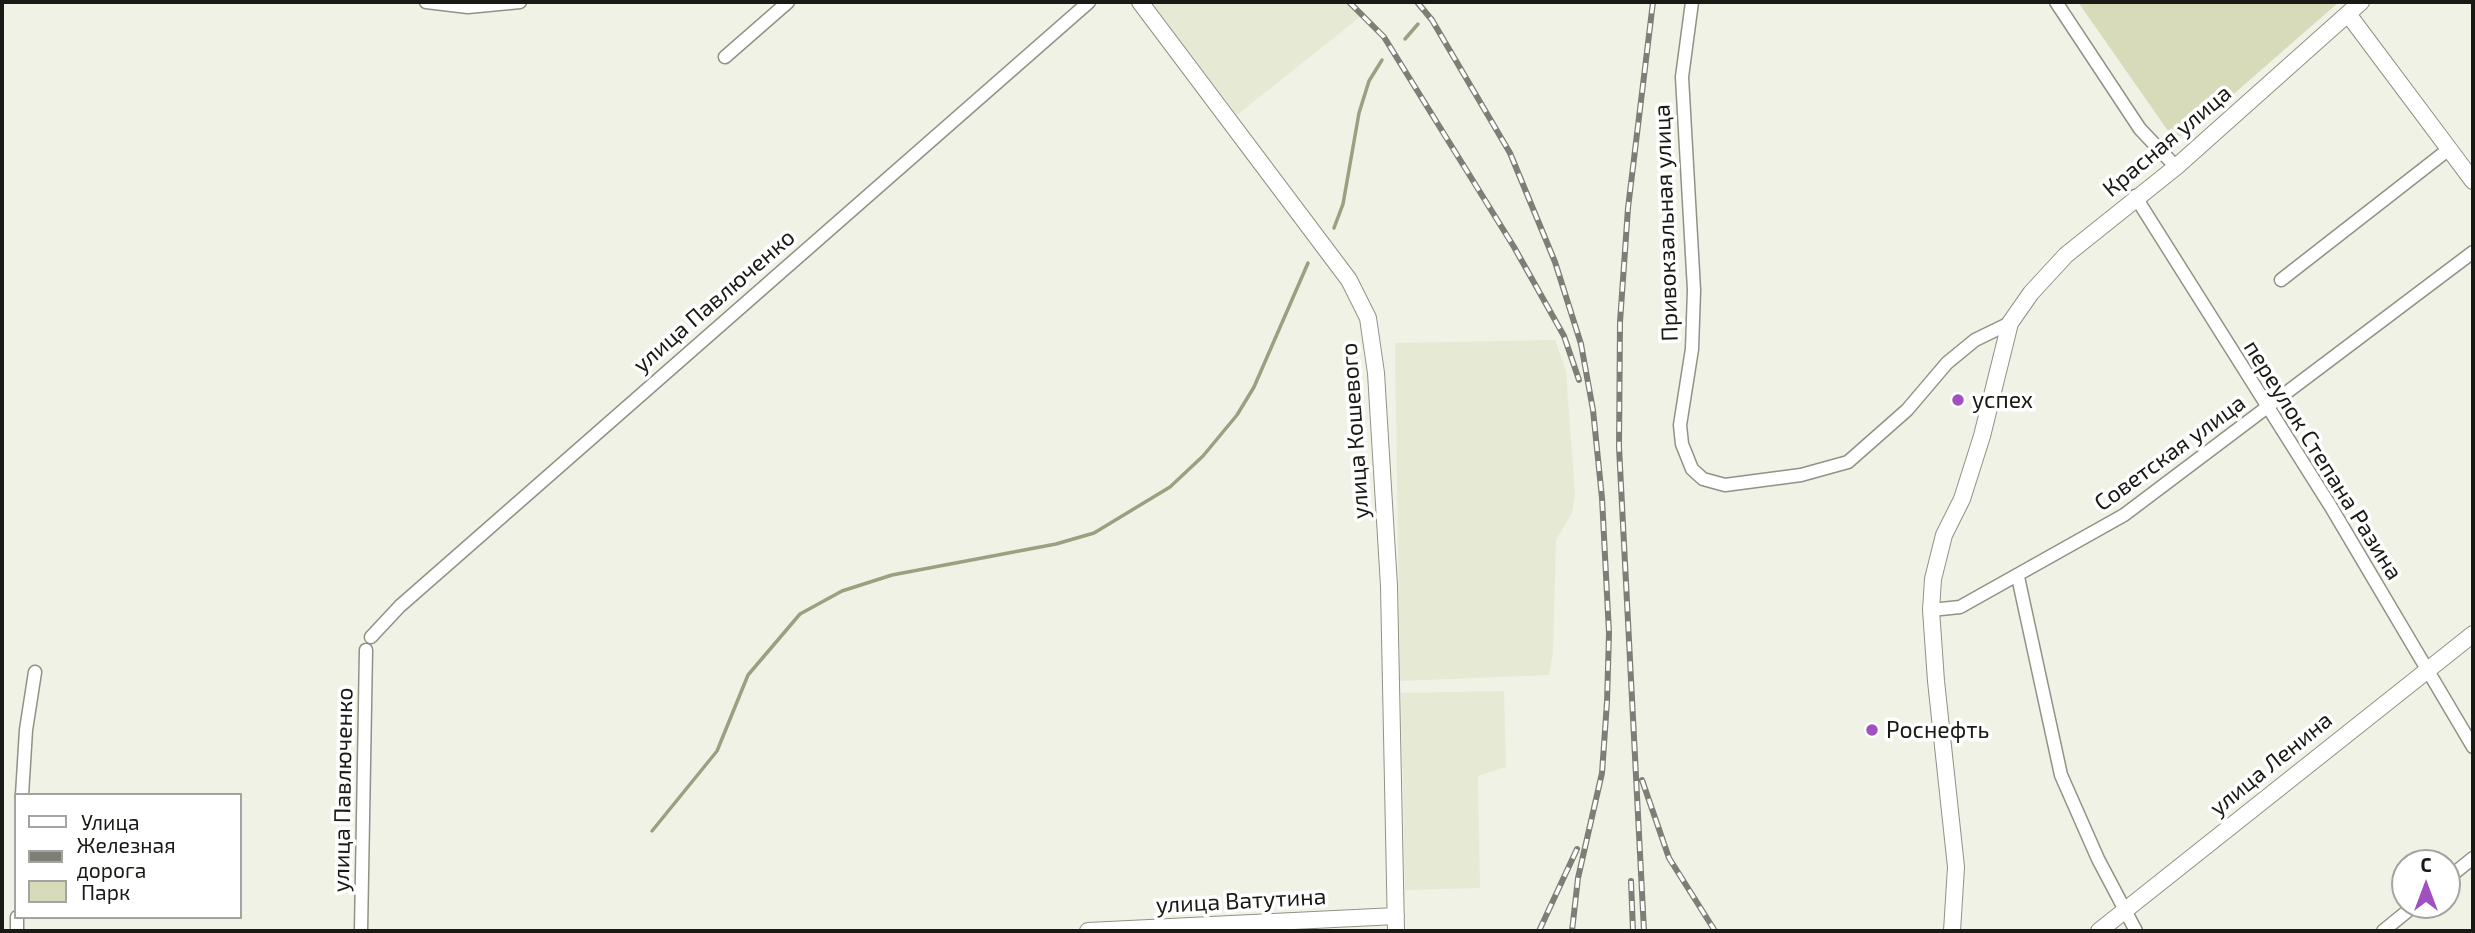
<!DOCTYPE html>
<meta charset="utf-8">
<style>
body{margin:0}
#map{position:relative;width:2475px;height:933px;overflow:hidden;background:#f0f2e5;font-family:"Exo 2",sans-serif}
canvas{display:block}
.frame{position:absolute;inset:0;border:4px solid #191915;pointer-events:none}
.legend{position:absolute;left:14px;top:793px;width:228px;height:126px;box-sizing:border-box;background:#fff;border:2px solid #a3a3a1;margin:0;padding:9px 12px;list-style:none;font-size:21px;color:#191915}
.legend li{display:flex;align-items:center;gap:14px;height:35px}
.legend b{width:35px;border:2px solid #a3a3a1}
.north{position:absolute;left:2391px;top:849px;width:70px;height:70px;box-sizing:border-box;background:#fff;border:2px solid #a3a3a1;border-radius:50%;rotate:0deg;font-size:19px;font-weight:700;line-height:28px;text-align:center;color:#191915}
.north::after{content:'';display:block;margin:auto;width:24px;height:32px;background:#9f50c1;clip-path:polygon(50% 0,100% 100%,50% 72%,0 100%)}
</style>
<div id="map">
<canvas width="2475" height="933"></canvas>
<div class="frame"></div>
<ul class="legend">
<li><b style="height:9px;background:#fff"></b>Улица</li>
<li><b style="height:9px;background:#7d7e76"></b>Железная дорога</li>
<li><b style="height:19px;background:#d8dbba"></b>Парк</li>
</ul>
<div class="north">С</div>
</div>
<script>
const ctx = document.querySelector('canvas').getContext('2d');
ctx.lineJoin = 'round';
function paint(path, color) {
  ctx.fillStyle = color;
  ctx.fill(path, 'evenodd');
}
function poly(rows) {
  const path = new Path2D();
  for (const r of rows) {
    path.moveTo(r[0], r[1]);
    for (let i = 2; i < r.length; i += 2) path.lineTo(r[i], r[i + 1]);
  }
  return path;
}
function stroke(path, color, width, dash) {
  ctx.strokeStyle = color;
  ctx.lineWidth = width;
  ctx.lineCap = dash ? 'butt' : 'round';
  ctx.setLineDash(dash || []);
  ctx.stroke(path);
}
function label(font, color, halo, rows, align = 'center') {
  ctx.font = font + ' "Exo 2",sans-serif';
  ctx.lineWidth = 7;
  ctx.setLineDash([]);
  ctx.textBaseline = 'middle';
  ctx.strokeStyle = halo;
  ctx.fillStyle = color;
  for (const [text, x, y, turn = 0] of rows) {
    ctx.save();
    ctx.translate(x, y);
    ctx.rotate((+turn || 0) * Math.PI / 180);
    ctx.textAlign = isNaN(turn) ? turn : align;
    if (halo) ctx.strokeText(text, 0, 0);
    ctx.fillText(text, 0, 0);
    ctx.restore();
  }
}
paint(poly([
 [1150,2,1352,2,1365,13,1237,115],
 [1555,340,1566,371,1575,494,1572,513,1556,540,1553,652,1549,675,1400,681,1395,343],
 [1504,691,1506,767,1478,776,1480,888,1405,890,1401,693]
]), '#e6e9d4');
paint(poly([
 [2078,2,2339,2,2189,133,2173,138]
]), '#d8dbba');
stroke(poly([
 [1405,39,1418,24],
 [1334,228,1343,204,1359,113,1369,81,1382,60],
 [652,831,717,751,748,675,800,614,842,591,892,575,1056,544,1094,533,1170,487,1203,456,1237,415,1254,387,1308,263]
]), '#9ca080', 3.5);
const minor = poly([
 [426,2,468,7,520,2],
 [1692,2,1682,77,1694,290,1692,349,1680,425,1682,444,1692,469,1703,479,1725,485,1801,475,1848,462,1907,410,1947,363,1975,340,2010,323],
 [2056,2,2140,129,2176,167],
 [725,57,788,2],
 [2135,196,2331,507,2473,747],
 [2281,280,2449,149],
 [2018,577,2061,775,2098,859,2136,931],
 [1931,610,1960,607,2124,515,2473,252],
 [371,637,400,606,1089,2],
 [22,795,26,730,35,672],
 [2447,879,2473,858],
 [17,917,17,931],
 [361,931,366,650],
 [2383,931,2415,905]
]);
const tertiary = poly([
 [1140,2,1349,280,1368,318,1376,373,1389,586,1396,931],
 [2348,14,2473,181],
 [1088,931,1396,916],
 [1952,931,1956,867,1936,681,1931,610,1933,579,1944,535,1962,499,1982,436,2010,323,2031,293,2066,255,2176,167,2361,2],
 [2099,931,2473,634]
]);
stroke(minor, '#919286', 15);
stroke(tertiary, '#919286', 18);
stroke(minor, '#fff', 12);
stroke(tertiary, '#fff', 16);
const rail = poly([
 [1349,2,1384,37,1514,247,1564,336,1579,380],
 [1417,2,1432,20,1510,153,1555,262,1581,344,1593,410,1602,498,1609,633,1607,702,1602,773,1578,878,1572,931],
 [1642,780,1669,858,1715,931],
 [1631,881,1633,931],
 [1539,931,1577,849],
 [1644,931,1619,447,1620,322,1628,208,1653,2]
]);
stroke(rail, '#7d7e76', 6);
stroke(rail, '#fff', 3.5, [10]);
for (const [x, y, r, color] of [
 [1958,400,7,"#9f50c1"],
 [1872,730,7,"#9f50c1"]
]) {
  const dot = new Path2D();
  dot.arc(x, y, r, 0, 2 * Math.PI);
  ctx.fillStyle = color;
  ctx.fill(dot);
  stroke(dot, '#fff', 2.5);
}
label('23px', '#191915', '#fff', [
 ["Красная улица",2167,141,-40],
 ["Привокзальная улица",1666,223,-92],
 ["улица Павлюченко",714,301,-41],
 ["улица Кошевого",1355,431,-94],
 ["Советская улица",2170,453,-36],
 ["переулок Степана Разина",2323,460,58],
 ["улица Ленина",2271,764,-39],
 ["улица Павлюченко",343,790,-89],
 ["улица Ватутина",1241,901,-3]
]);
label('23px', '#191915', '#fff', [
 ["успех",1972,400],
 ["Роснефть",1886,730]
], 'left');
</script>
